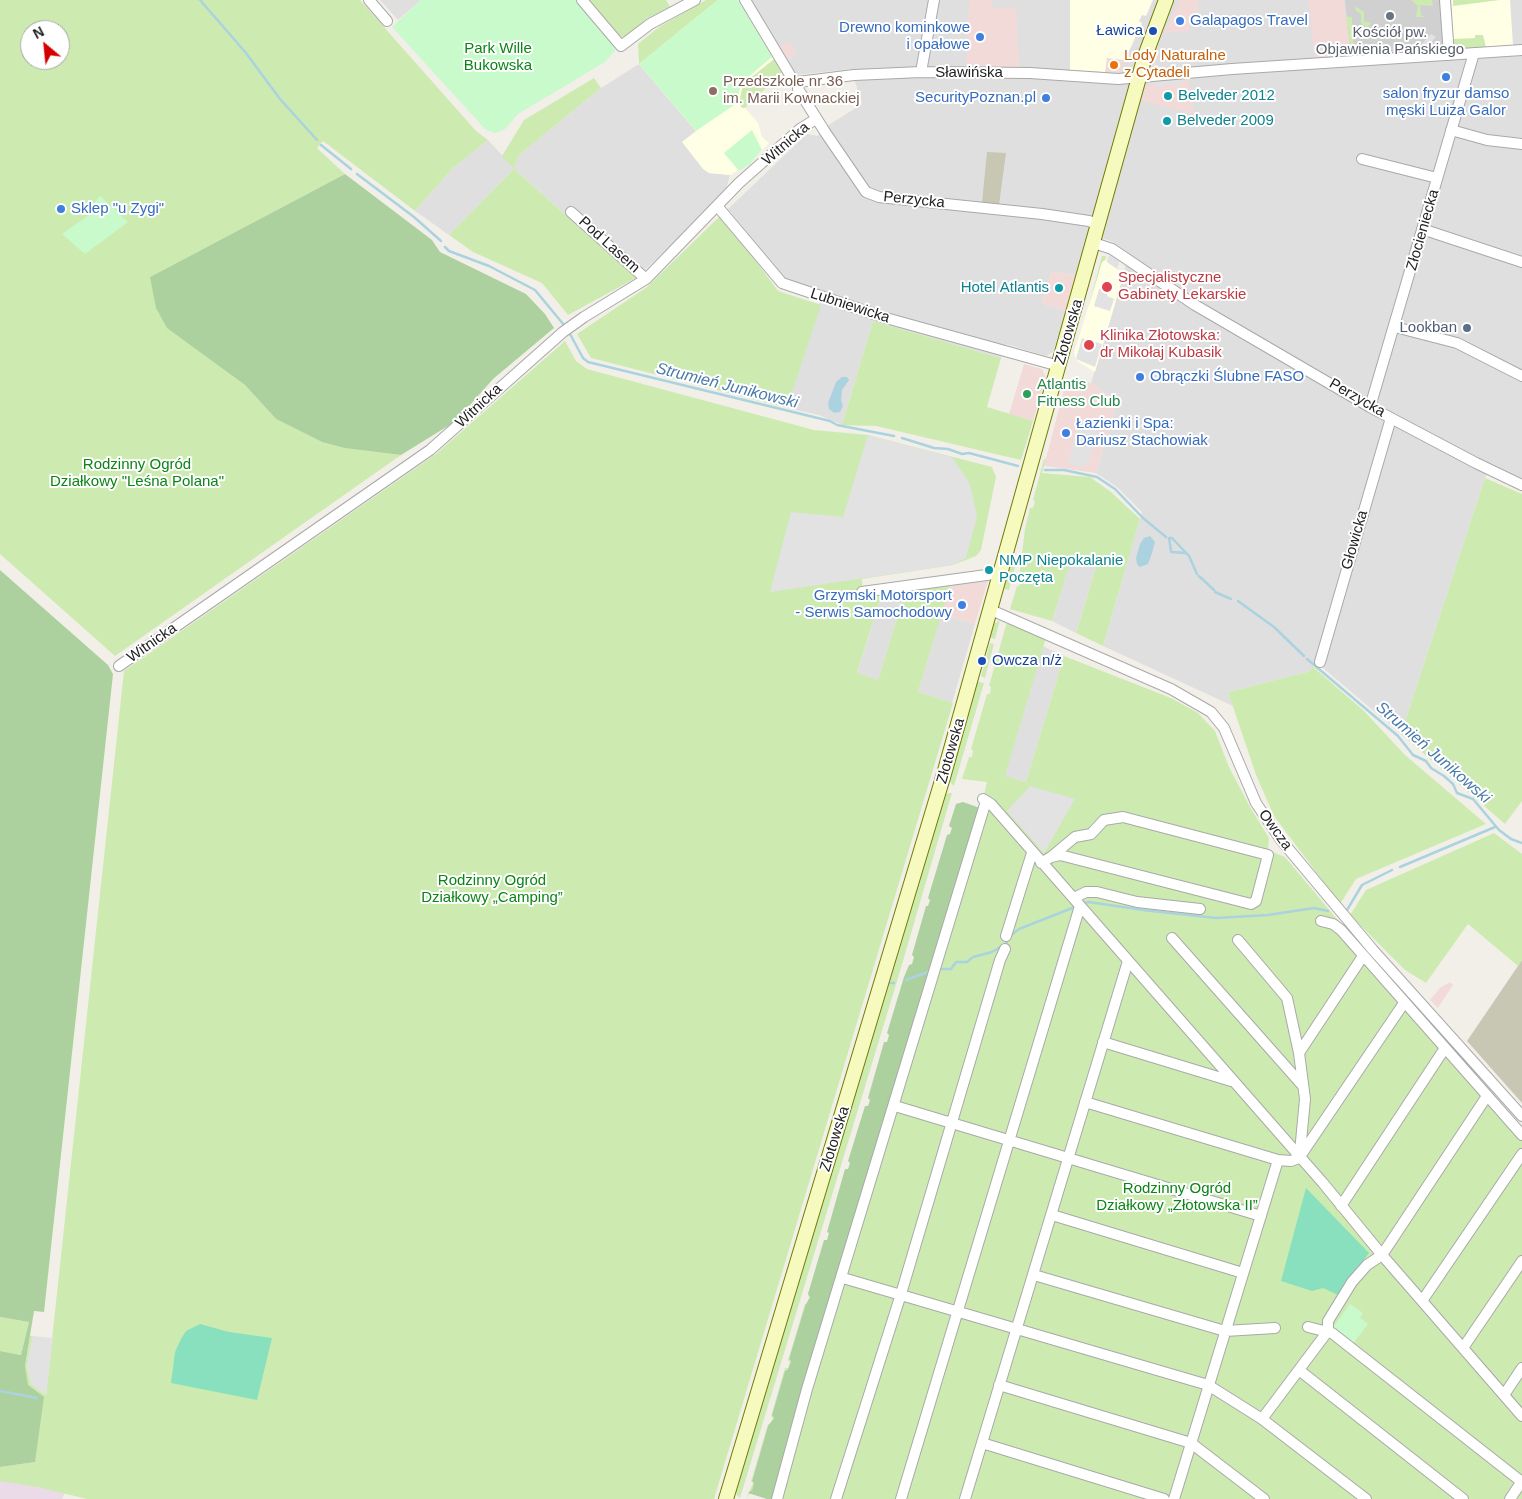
<!DOCTYPE html>
<meta charset="utf-8">
<style>
body{margin:0}
#map{position:relative;width:1522px;height:1499px;overflow:hidden;background:#f2efe9;font-family:Arial,sans-serif}
canvas{display:block}
.north{position:absolute;left:20px;top:20px;width:50px;height:50px;box-sizing:border-box;background:#fff;border:1px solid #a7a7a7;border-radius:50%;rotate:332deg;font-size:14px;font-weight:700;line-height:20px;text-align:center;color:#222}
.north::after{content:'';display:block;margin:auto;width:18px;height:22px;background:#d40000;clip-path:polygon(50% 0,100% 100%,50% 72%,0 100%)}
</style>
<div id="map">
<canvas width="1522" height="1499"></canvas>
<div class="north">N</div>
</div>
<script>
const ctx = document.querySelector('canvas').getContext('2d');
ctx.lineJoin = 'round';
function paint(path, color) {
  ctx.fillStyle = color;
  ctx.fill(path, 'evenodd');
}
function poly(rows) {
  const path = new Path2D();
  for (const r of rows) {
    path.moveTo(r[0], r[1]);
    for (let i = 2; i < r.length; i += 2) path.lineTo(r[i], r[i + 1]);
  }
  return path;
}
function stroke(path, color, width, dash) {
  ctx.strokeStyle = color;
  ctx.lineWidth = width;
  ctx.lineCap = dash ? 'butt' : 'round';
  ctx.setLineDash(dash || []);
  ctx.stroke(path);
}
function label(font, color, halo, rows, align = 'center') {
  ctx.font = font + ' Arial,sans-serif';
  ctx.lineWidth = 4;
  ctx.setLineDash([]);
  ctx.textBaseline = 'middle';
  ctx.strokeStyle = halo;
  ctx.fillStyle = color;
  for (const [text, x, y, turn = 0] of rows) {
    ctx.save();
    ctx.translate(x, y);
    ctx.rotate((+turn || 0) * Math.PI / 180);
    ctx.textAlign = isNaN(turn) ? turn : align;
    if (halo) ctx.strokeText(text, 0, 0);
    ctx.fillText(text, 0, 0);
    ctx.restore();
  }
}
paint(poly([
 [380,0,421,0,398,20],
 [751,0,1522,0,1522,478,1490,463,1401,734,1323,668,1313,666,1311,671,1228,692,1233,706,1103,646,1142,512,1117,487,1096,473,1117,402,1091,383,1125,268,1127,252,1111,241,1088,234,1076,275,1051,272,1042,303,1066,311,1053,352,1046,356,1006,344,1001,358,873,321,842,425,819,415,787,408,823,291,786,280,728,209,807,134,818,136,827,126,862,104,851,69,796,75,787,60,796,54,794,50,784,45,779,47],
 [639,64,696,131,709,173,730,175,725,194,636,278,514,169,449,235,415,211,451,170,488,140,514,168,519,155,601,88],
 [1072,556,1097,564,1076,633,1052,621],
 [906,589,878,680,857,674,882,593],
 [941,614,975,624,952,703,918,692],
 [1043,646,1064,656,1026,782,1004,776]
]), '#e0dfdf');
paint(poly([
 [969,0,992,0,992,8,1016,7,1019,67,966,65],
 [1180,0,1198,0,1198,13,1188,31,1164,33],
 [1308,0,1344,0,1351,56,1315,59],
 [791,42,796,54,787,60,779,47],
 [1107,58,1125,60,1119,73,1105,72],
 [1188,79,1194,114,1142,101,1146,85],
 [1051,272,1076,275,1066,311,1042,303],
 [1024,364,1042,369,1046,377,1033,421,1009,414],
 [1073,378,1091,383,1117,402,1096,473,1044,466,1066,382],
 [985,578,988,581,975,624,941,614,951,583],
 [1450,982,1453,985,1438,1008,1430,1000,1440,988]
]), '#f2dad9');
paint(poly([
 [4,1480,37,1487,65,1493,62,1499,0,1499,0,1481]
]), '#ebdbe8');
paint(poly([
 [718,0,738,0,782,73,745,108,758,123,762,137,769,143,750,164,730,175,709,173,703,169,682,142,696,131,639,64],
 [1070,0,1153,0,1146,16,1142,15,1139,21,1142,23,1125,60,1107,58,1105,72,1070,70],
 [1451,0,1510,0,1513,45,1454,49],
 [1105,260,1118,270,1125,270,1095,372,1077,361,1074,353,1102,262]
]), '#ffffe5');
paint(poly([
 [1345,0,1440,0,1443,51,1351,57]
]), '#d0d0d0');
paint(poly([
 [987,152,1006,153,999,205,982,203],
 [1522,960,1522,1103,1467,1041]
]), '#c7c7b4');
paint(poly([
 [0,0,360,0,476,131,488,140,451,170,415,211,323,141,317,148,345,174,150,277,213,361,245,385,276,419,322,442,344,448,401,455,115,656,0,554],
 [30,30,60,30,60,60,30,60],
 [589,0,666,0,670,7,646,19,627,36,619,37],
 [706,0,718,0,639,64,638,44,659,27],
 [1411,0,1432,0,1433,6,1420,5,1421,15,1425,17,1416,17,1418,6],
 [1453,0,1500,0,1453,6],
 [1355,6,1364,12,1364,21,1371,23,1367,28,1361,23,1361,14,1356,11],
 [1346,16,1352,17,1352,24,1356,27,1357,37,1353,41,1356,49,1351,50],
 [1475,35,1483,35,1486,47,1454,49,1454,39,1475,38],
 [774,59,782,73,745,108,742,108,739,103,743,84],
 [594,78,601,88,519,155,514,169,636,278,568,315,542,283,473,252,449,235,514,169,502,156,524,120],
 [719,217,739,238,778,291,821,305,787,408,591,358,577,334,647,287],
 [1102,256,1106,256,1105,260,1102,262,1088,309],
 [873,321,1001,358,987,407,1033,421,1021,460,876,426,842,425],
 [565,341,576,361,587,369,814,430,868,435,992,467,996,477,981,550,976,556,953,565,862,579,863,595,882,593,857,673,878,680,906,589,951,583,918,692,953,703,714,1499,87,1499,37,1487,0,1481,0,1467,35,1462,25,1366,30,1336,33,1336,27,1366,31,1384,46,1395,124,671,436,454],
 [1044,459,1046,459,1042,473,1090,477,1111,492,1140,519,1103,646,1076,633,1097,564,1072,557,1052,621,1010,609,1017,586,1019,586,1021,580,1019,578,1025,529,1030,508,1033,508,1035,501,1033,500],
 [1485,478,1522,494,1522,801,1505,824,1401,734],
 [1009,564,1015,567,1009,590,1001,588],
 [1000,620,995,639,988,637,992,625],
 [1008,622,1046,638,1005,776,1026,782,1064,656,1171,698,1198,713,1215,731,1229,767,1250,807,1269,838,1268,850,1285,857,1367,955,1522,1128,1522,1499,772,1499,983,799,987,782,962,779,969,757,972,757,973,751,971,749,987,694,990,694,991,687,989,686,1006,625],
 [990,643,994,644,985,678,981,676],
 [1312,666,1364,711,1405,755,1486,824,1356,879,1340,904,1274,816,1256,775,1228,692,1311,671],
 [975,681,984,683,954,786,948,780],
 [949,793,952,793,898,978,740,1498,734,1492,945,794],
 [1494,833,1522,854,1522,960,1518,966,1468,924,1426,983,1405,970,1350,915,1366,890],
 [824,1240,808,1294,810,1297,808,1305,805,1306,789,1359,791,1361,788,1369,786,1369,772,1415,774,1417,771,1425,768,1426,752,1480,754,1483,752,1490,746,1499,753,1483,751,1481,768,1424,771,1424,773,1418,771,1416,785,1368,788,1368,790,1362,788,1360,805,1304,808,1304,810,1298,808,1296],
 [0,1317,29,1322,21,1355,0,1351]
]), '#cdebb0');
paint(poly([
 [345,174,432,240,440,252,526,294,545,314,554,328,493,379,456,421,401,455,344,448,322,442,276,419,245,385,167,328,156,308,150,277],
 [0,570,108,665,113,674,44,1312,34,1311,25,1366,28,1385,44,1397,35,1462,0,1467,0,1351,21,1355,29,1322,0,1317],
 [963,802,980,808,772,1499,767,1499,748,1493,752,1490,754,1483,752,1481,768,1426,774,1418,772,1415,785,1371,788,1369,791,1361,789,1359,805,1306,810,1297,808,1294,824,1240,827,1240,829,1233,827,1232,845,1169,848,1169,850,1163,848,1161,865,1106,868,1106,870,1100,868,1098,884,1042,887,1042,889,1035,887,1033,904,977,909,965,912,964,914,957,912,955,926,906,928,906,930,900,928,898,947,835,950,834,952,828,949,826,956,804]
]), '#add19e');
paint(poly([
 [421,0,578,0,611,38,615,51,605,62,518,114,505,129,496,133,486,130,392,27],
 [718,0,738,0,772,57,741,83,737,103,696,131,639,64],
 [752,130,762,150,750,164,739,171,724,153],
 [100,196,128,222,85,254,62,234,89,215,91,206],
 [1350,1304,1363,1313,1360,1318,1368,1324,1352,1345,1332,1329]
]), '#c8facc');
paint(poly([
 [1306,1188,1369,1253,1338,1295,1323,1288,1312,1291,1281,1281],
 [200,1324,229,1332,272,1338,257,1400,171,1383,175,1352,181,1339,186,1331]
]), '#88e0be');
paint(poly([
 [1431,34,1436,37,1423,51,1404,53,1404,48,1420,46],
 [1390,49,1390,54,1362,56,1361,51],
 [1183,80,1183,84,1155,87,1154,82],
 [1110,253,1120,259,1117,269,1107,262],
 [1099,289,1109,291,1107,296,1114,299,1110,311,1094,306],
 [1082,338,1087,340,1087,348,1089,340,1102,344,1095,367,1076,359],
 [1079,422,1098,427,1089,461,1081,467,1068,464],
 [868,435,952,457,970,484,977,517,966,558,953,565,770,592,791,512,843,517],
 [1030,786,1075,799,1044,853,1007,811],
 [33,1336,53,1338,46,1395,31,1384,27,1366]
]), '#e2e2e2');
paint(poly([
 [842,377,847,377,849,380,842,390,841,400,843,406,840,412,834,413,829,409,828,403,836,382],
 [1150,536,1155,542,1152,553,1148,564,1140,567,1137,564,1136,558,1140,544,1144,538]
]), '#aad3df');
stroke(poly([
 [200,0,246,53,280,99,317,140],
 [321,145,351,169],
 [357,174,414,217,441,241],
 [445,247,449,251,489,266,535,290,564,325],
 [570,334,583,358,588,362,830,421,837,425,894,436],
 [902,438,934,448,948,449,962,454,969,453,1018,466],
 [1045,470,1064,470,1097,477,1115,489,1143,518,1166,537],
 [1171,551,1169,538,1172,538,1189,556,1197,574],
 [1171,552,1186,553],
 [1199,576,1214,590],
 [1215,592,1231,599],
 [1238,601,1274,627,1304,656],
 [1307,659,1398,736,1413,755,1426,761,1431,768,1444,776,1453,784,1457,793,1473,799,1499,830,1511,839,1522,843],
 [1400,867,1495,827],
 [1083,903,1089,902,1150,911],
 [1347,910,1362,885,1392,870],
 [1152,911,1216,918,1268,915,1314,908,1328,911],
 [1006,944,1010,936,1019,929,1075,907],
 [938,969,951,969,956,962,967,962,973,957,992,952,1002,946],
 [906,980,930,971],
 [890,983,894,983],
 [0,1391,37,1398]
]), '#aad3df', 2.5);
const street = poly([
 [369,0,387,21],
 [582,0,621,46,650,24,695,0],
 [745,0,793,80,798,82,798,89,825,132,866,192,879,197,1042,214,1089,221,1099,225],
 [1445,0,1449,55],
 [921,72,934,0],
 [798,82,854,75,921,72,1030,73,1118,79,1232,69,1522,50],
 [1451,130,1487,140,1522,144],
 [1362,159,1437,178],
 [718,207,782,283,886,318,1059,366],
 [571,212,646,279],
 [1422,229,1522,262],
 [1094,243,1112,249,1195,305,1370,407,1476,463,1522,485],
 [1395,327,1457,343,1522,376],
 [1370,407,1474,53],
 [862,592,1001,573],
 [991,610,1171,689,1211,712,1224,728,1256,803,1281,840,1373,950,1522,1116],
 [1320,662,1391,418],
 [119,666,430,450,563,332,584,317,646,279,739,183,800,129,816,119],
 [983,799,991,804,1323,1183,1382,1255,1522,1416],
 [1041,863,1051,857,1060,855,1251,904,1256,901,1268,855,1123,817,1104,820,1091,834,1075,837,1051,857],
 [1074,898,1086,892,1097,892,1137,902,1200,909],
 [1321,921,1333,924,1341,930,1522,1135],
 [1006,936,1032,853],
 [1172,938,1303,1086],
 [1238,940,1287,998,1299,1053,1305,1099,1300,1152],
 [1103,1042,1231,1081],
 [1299,1053,1363,956],
 [1085,1102,1278,1160,1291,1161,1299,1158,1404,1003],
 [895,1106,1261,1216],
 [1341,1206,1445,1048],
 [1052,1215,1243,1273],
 [1034,1275,1225,1331,1275,1328],
 [843,1278,1208,1385,1262,1419,1366,1499],
 [1422,1301,1522,1154],
 [1308,1327,1332,1333,1522,1482],
 [1463,1348,1522,1261],
 [1299,1370,1463,1499],
 [999,1385,1191,1443,1264,1499],
 [1504,1395,1522,1368],
 [1262,1419,1328,1331,1328,1321,1352,1282,1367,1265,1382,1255,1487,1096],
 [982,1443,1164,1499],
 [777,1499,807,1389,986,801],
 [836,1499,901,1294,1000,960,1005,949],
 [901,1499,1080,906],
 [965,1499,1128,961],
 [1174,1499,1278,1160],
 [1510,1499,1522,1481]
]);
const secondary = poly([
 [726,1499,944,774,1145,56,1166,0]
]);
stroke(street, '#a9a9a9', 12);
stroke(secondary, '#707d05', 16);
stroke(street, '#fff', 10);
stroke(secondary, '#f7fabf', 14);
for (const [x, y, r, color] of [
 [1390,16,5,"#6b7280"],
 [1180,21,5,"#3f7fe0"],
 [1153,31,5,"#1a4fb4"],
 [980,37,5,"#3f7fe0"],
 [1114,65,5,"#e8710a"],
 [1446,77,5,"#3f7fe0"],
 [713,91,5,"#8d6e63"],
 [1168,96,5,"#0f9aa8"],
 [1046,98,5,"#3f7fe0"],
 [1167,121,5,"#0f9aa8"],
 [61,209,5,"#3f7fe0"],
 [1107,287,6,"#e0444e"],
 [1059,288,5,"#0f9aa8"],
 [1467,328,5,"#5c6f8a"],
 [1089,345,6,"#e0444e"],
 [1140,377,5,"#3f7fe0"],
 [1027,394,5,"#2e9e5b"],
 [1066,433,5,"#3f7fe0"],
 [989,570,5,"#0f9aa8"],
 [962,605,5,"#3f7fe0"],
 [982,661,5,"#1a4fb4"]
]) {
  const dot = new Path2D();
  dot.arc(x, y, r, 0, 2 * Math.PI);
  ctx.fillStyle = color;
  ctx.fill(dot);
  stroke(dot, '#fff', 2);
}
label('15px', '#366cbe', '#fff', [
 ["Galapagos Travel",1190,21],
 ["Drewno kominkowe",970,28,"right"],
 ["i opałowe",970,45,"right"],
 ["salon fryzur damso",1446,94,"center"],
 ["męski Luiza Galor",1446,111,"center"],
 ["SecurityPoznan.pl",1036,98,"right"],
 ["Sklep \"u Zygi\"",71,209],
 ["Obrączki Ślubne FASO",1150,377],
 ["Łazienki i Spa:",1076,424],
 ["Dariusz Stachowiak",1076,441],
 ["Grzymski Motorsport",952,596,"right"],
 ["- Serwis Samochodowy",952,613,"right"]
], 'left');
label('15px', '#164399', '#fff', [
 ["Ławica",1143,31],
 ["Owcza n/ż",992,661,"left"]
], 'right');
label('15px', '#5b616d', '#fff', [
 ["Kościół pw.",1390,33],
 ["Objawienia Pańskiego",1390,50]
]);
label('15px', '#0c8416', '#fff', [
 ["Park Wille",498,49],
 ["Bukowska",498,66],
 ["Rodzinny Ogród",137,465],
 ["Działkowy \"Leśna Polana\"",137,482],
 ["Rodzinny Ogród",492,881],
 ["Działkowy „Camping”",492,898],
 ["Rodzinny Ogród",1177,1189],
 ["Działkowy „Złotowska II”",1177,1206]
]);
label('15px', '#c56008', '#fff', [
 ["Lody Naturalne",1124,56],
 ["z Cytadeli",1124,73]
], 'left');
label('15px', '#222', '#fff', [
 ["Sławińska",969,73],
 ["Witnicka",786,144,-41],
 ["Perzycka",914,200,6],
 ["Złocieniecka",1423,230,-74],
 ["Pod Lasem",609,245,42],
 ["Lubniewicka",850,306,18],
 ["Złotowska",1069,332,-74],
 ["Perzycka",1357,398,30],
 ["Witnicka",479,406,-43],
 ["Głowicka",1355,540,-74],
 ["Witnicka",152,643,-35],
 ["Złotowska",951,751,-74],
 ["Owcza",1275,830,54],
 ["Złotowska",835,1139,-73]
]);
label('15px', '#785e54', '#fff', [
 ["Przedszkole nr 36",723,82],
 ["im. Marii Kownackiej",723,99]
], 'left');
label('15px', '#0d838f', '#fff', [
 ["Belveder 2012",1178,96],
 ["Belveder 2009",1177,121],
 ["Hotel Atlantis",1049,288,"right"],
 ["NMP Niepokalanie",999,561],
 ["Poczęta",999,578]
], 'left');
label('15px', '#be3a42', '#fff', [
 ["Specjalistyczne",1118,278],
 ["Gabinety Lekarskie",1118,295],
 ["Klinika Złotowska:",1100,336],
 ["dr Mikołaj Kubasik",1100,353]
], 'left');
label('15px', '#4e5e75', '#fff', [
 ["Lookban",1457,328]
], 'right');
label('15px', '#27864d', '#fff', [
 ["Atlantis",1037,385],
 ["Fitness Club",1037,402]
], 'left');
label('italic 16px', '#4a7aab', '#fff', [
 ["Strumień Junikowski",727,386,14],
 ["Strumień Junikowski",1433,753,41]
]);
</script>
